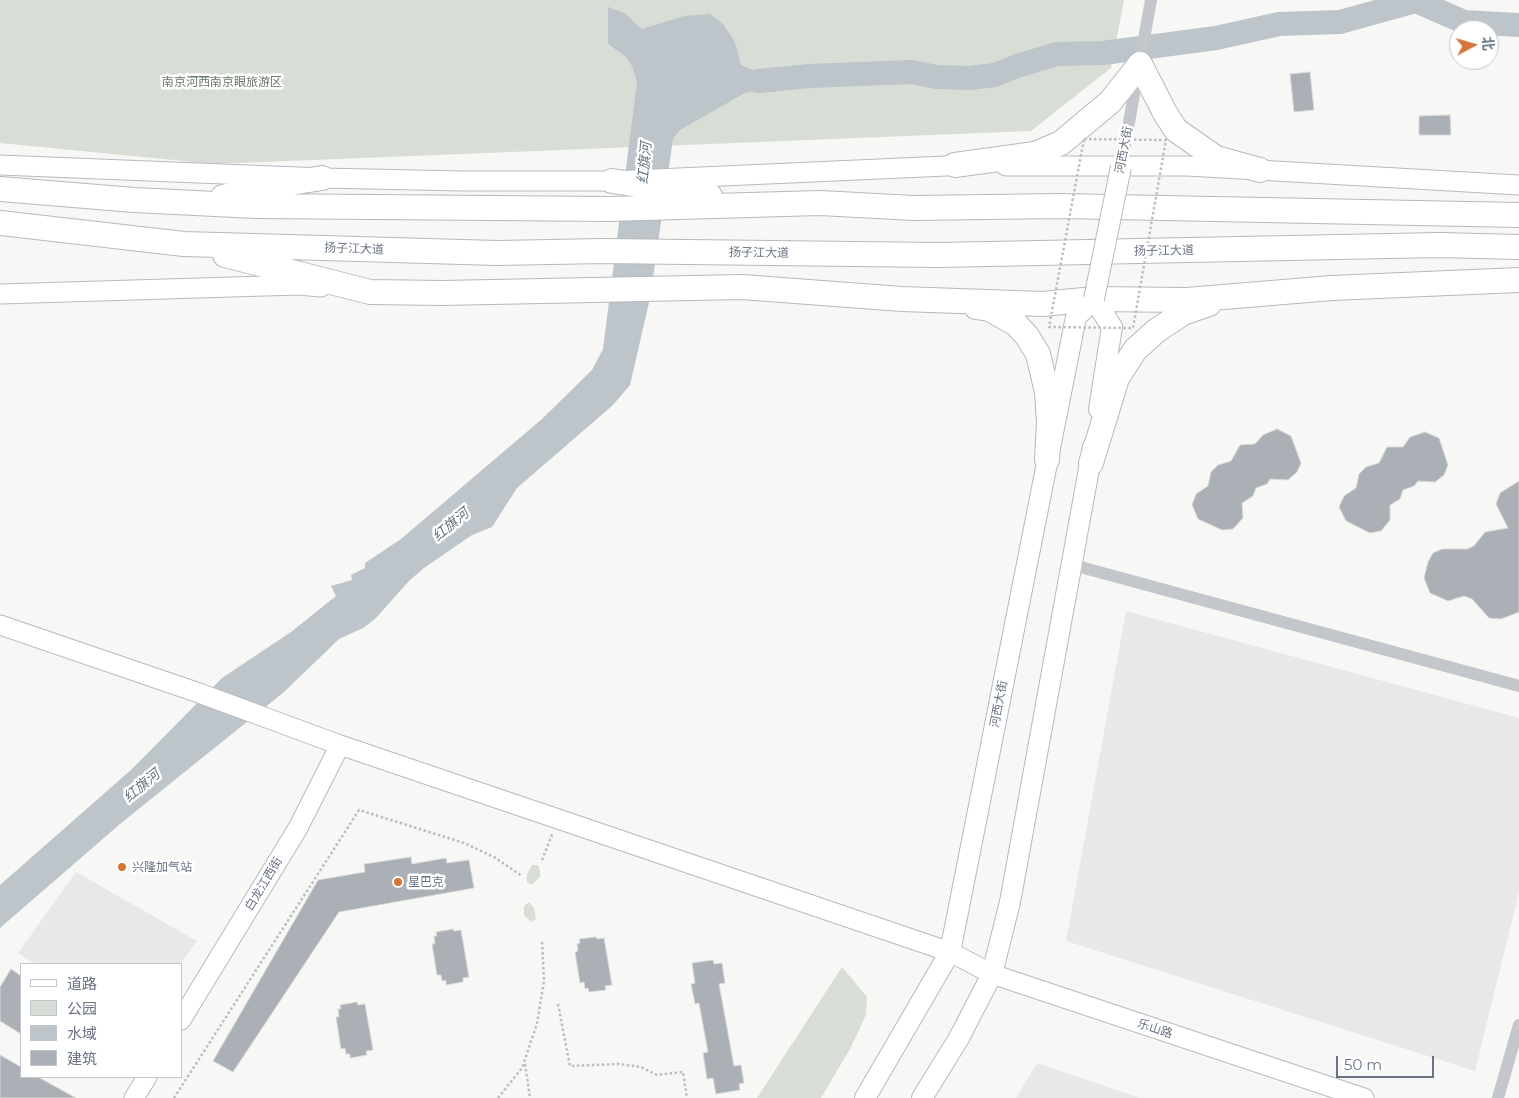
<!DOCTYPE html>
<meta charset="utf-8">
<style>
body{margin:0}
#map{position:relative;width:1519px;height:1098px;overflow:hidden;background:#f7f7f5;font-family:Montserrat,"Noto Sans SC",sans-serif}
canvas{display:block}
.legend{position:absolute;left:20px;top:963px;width:162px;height:115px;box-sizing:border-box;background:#fff;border:1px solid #c3c7cd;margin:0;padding:6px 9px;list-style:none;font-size:15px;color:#697383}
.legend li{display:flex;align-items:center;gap:10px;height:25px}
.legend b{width:25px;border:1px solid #c3c7cd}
.north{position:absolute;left:1449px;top:20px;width:50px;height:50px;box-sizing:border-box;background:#fff;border:1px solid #c3c7cd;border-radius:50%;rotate:84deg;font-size:14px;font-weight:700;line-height:20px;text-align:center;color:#697383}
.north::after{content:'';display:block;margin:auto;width:18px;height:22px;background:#d47538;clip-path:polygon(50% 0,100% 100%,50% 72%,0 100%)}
.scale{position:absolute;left:1336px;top:1056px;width:98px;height:22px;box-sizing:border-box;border:2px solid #697383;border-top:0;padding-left:6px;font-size:15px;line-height:18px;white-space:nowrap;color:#697383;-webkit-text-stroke:4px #fff;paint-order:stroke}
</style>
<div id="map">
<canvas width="1519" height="1098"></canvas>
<ul class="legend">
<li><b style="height:6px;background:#fff"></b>道路</li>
<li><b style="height:14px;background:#d8ded6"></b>公园</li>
<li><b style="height:14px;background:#bdc4ca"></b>水域</li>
<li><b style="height:14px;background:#abb0b7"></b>建筑</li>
</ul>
<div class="north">北</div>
<div class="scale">50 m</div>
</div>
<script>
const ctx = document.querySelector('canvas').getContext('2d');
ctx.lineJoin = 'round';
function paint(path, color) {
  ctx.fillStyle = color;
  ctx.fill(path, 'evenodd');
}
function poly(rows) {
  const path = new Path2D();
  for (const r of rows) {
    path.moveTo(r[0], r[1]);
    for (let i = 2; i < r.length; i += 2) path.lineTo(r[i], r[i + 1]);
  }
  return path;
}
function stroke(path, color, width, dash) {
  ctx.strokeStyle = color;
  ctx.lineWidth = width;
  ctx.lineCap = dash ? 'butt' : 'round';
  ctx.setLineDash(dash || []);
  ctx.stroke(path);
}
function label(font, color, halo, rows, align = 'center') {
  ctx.font = font + ' Montserrat,"Noto Sans SC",sans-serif';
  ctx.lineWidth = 5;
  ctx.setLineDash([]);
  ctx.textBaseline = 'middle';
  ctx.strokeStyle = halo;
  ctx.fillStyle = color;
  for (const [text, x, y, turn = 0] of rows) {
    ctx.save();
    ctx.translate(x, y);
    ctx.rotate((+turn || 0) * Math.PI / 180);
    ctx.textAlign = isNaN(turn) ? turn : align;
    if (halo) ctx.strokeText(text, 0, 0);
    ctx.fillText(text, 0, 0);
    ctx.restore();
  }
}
paint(poly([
 [1126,611,1519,718,1519,892,1475,1071,1066,941],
 [76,872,197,941,180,964,35,964,18,953],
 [1037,1063,1140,1098,1016,1098]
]), '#e7e8e8');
paint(poly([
 [0,0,1124,0,1111,68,1031,131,214,164,0,143],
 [532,865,538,865,540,870,540,877,532,885,527,882,527,874],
 [529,902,534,908,536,919,531,922,524,915,524,906],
 [842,967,867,997,866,1015,850,1049,821,1098,757,1098]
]), '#d8ded6');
paint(poly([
 [608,7,624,13,642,29,684,16,710,14,723,24,735,42,741,65,760,73,791,72,789,85,745,93,680,130,673,139,650,298,630,385,613,405,517,488,492,527,472,535,424,568,409,581,375,619,363,628,339,639,284,692,120,824,0,928,0,885,132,769,222,678,291,632,336,596,331,586,352,580,351,575,365,568,365,563,401,539,542,419,592,370,603,349,637,82,632,66,625,56,608,44]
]), '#bdc4ca');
stroke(poly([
 [758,81,810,76,911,72,937,77,969,78,995,75,1017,66,1057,54,1103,53,1216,38,1279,24,1340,22,1416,1,1464,22,1519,25]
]), '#bdc4ca', 24);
const building = poly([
 [1310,72,1314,110,1294,112,1290,74,1310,72],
 [1450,115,1451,135,1419,135,1419,116,1450,115],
 [1277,429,1291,436,1301,463,1297,472,1288,480,1270,479,1267,484,1256,488,1253,496,1242,503,1243,518,1233,529,1222,530,1198,519,1192,505,1196,494,1208,486,1211,472,1218,465,1231,461,1240,445,1255,444,1263,435,1277,429],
 [1425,432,1439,438,1448,465,1444,475,1435,482,1418,481,1414,486,1403,490,1400,499,1390,505,1390,520,1381,531,1370,533,1346,521,1339,507,1344,496,1356,488,1359,474,1366,467,1379,463,1387,447,1403,447,1410,437,1425,432],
 [1519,481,1519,612,1501,619,1489,618,1472,599,1464,596,1448,601,1430,593,1424,578,1428,562,1433,553,1442,549,1467,549,1474,546,1485,532,1508,528,1496,504,1500,493,1519,481],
 [411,857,412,864,446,858,447,863,469,860,474,888,339,912,233,1072,213,1061,318,880,365,872,364,864,411,857],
 [453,929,454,931,461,930,469,977,463,978,463,982,446,985,446,980,442,981,441,975,437,975,432,944,435,944,434,936,437,936,436,932,453,929],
 [596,937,597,939,604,938,612,985,605,986,606,990,589,992,588,988,585,989,584,982,580,983,575,952,578,951,577,944,580,943,579,939,596,937],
 [713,960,714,964,722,963,725,983,719,984,734,1066,741,1065,744,1083,739,1084,740,1090,716,1094,713,1078,707,1079,703,1053,708,1052,699,1003,695,1004,691,984,695,983,692,963,713,960],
 [11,969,21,976,21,1034,0,1021,0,987,11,969],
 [357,1002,358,1005,365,1004,373,1050,366,1051,367,1055,350,1058,350,1054,346,1054,345,1048,341,1049,336,1017,339,1017,338,1009,341,1009,340,1005,357,1002],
 [0,1055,21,1067,21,1077,38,1077,76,1098,0,1098,0,1055]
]);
paint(building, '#abb0b7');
stroke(building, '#d8d9d7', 1);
const secondary = poly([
 [0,165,322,178,462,181,612,181,968,165],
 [1006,166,1188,166,1519,185],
 [0,294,298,285,321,287],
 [0,625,199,693,340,745,950,952,992,974,1364,1098],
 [181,1020,298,828,340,745],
 [134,1098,147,1077]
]);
const primary = poly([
 [865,1098,950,952,1076,317,1094,299,1112,327,1099,409],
 [922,1098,959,1038,992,974,1010,902,1093,447]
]);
const highway = poly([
 [955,165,1035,154,1061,143,1110,102,1140,64,1165,113,1176,130,1216,158,1260,170],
 [612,181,710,196],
 [0,189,134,200,256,206,609,209,820,203,914,208,1061,206,1519,215],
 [223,197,271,186,322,178],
 [0,223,184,244,497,253,604,251,938,255,1440,245,1519,247],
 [225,255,370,292,442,293,742,287,902,299,1043,304,1094,299,1187,300,1332,288,1519,280],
 [976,307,989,309,1016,324,1027,336,1038,354,1047,392,1049,422,1047,460],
 [1091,463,1117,378,1135,350,1156,331,1183,313,1209,304]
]);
stroke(secondary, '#b6b9be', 21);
stroke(primary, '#b7b9bd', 22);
stroke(highway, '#b6b8bc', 26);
stroke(poly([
 [542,860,553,832],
 [558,1004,570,1066,619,1064,641,1067,657,1075,683,1072,687,1098],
 [525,1064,530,1098],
 [174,1098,359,810,464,843,494,857,522,876],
 [498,1098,522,1068,537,1024,544,981,542,940]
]), '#bbbdc0', 2.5, [2.5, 2.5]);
stroke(poly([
 [1121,167,1151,0],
 [1073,565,1519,686],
 [1498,1098,1519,1025]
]), '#c3c6ca', 12);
stroke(secondary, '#fff', 19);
stroke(primary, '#fff', 20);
stroke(highway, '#fff', 24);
const primaryBridge = poly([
 [1094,299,1121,167]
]);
stroke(primaryBridge, '#b7b9bd', 22, []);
stroke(poly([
 [1084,139,1166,140,1133,328,1049,327,1084,139]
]), '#bbbdc0', 2.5, [2.5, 2.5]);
stroke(primaryBridge, '#fff', 20);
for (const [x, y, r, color] of [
 [122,867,5,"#d47538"],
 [398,882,5,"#d47538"]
]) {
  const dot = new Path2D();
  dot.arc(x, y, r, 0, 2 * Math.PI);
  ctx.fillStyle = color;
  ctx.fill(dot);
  stroke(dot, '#fff', 2);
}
label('12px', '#687b67', '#fff', [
 ["南京河西南京眼旅游区",222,82]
]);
label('12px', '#697383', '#fff', [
 ["河西大街",1124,150,-79],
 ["扬子江大道",354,249,2],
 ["扬子江大道",1164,251,-1],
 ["扬子江大道",759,253,1],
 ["河西大街",999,704,-79],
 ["白龙江西街",264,884,-59],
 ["乐山路",1155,1029,18]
]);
label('12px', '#697383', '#fff', [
 ["兴隆加气站",132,867],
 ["星巴克",408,882]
], 'left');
label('italic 14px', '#64737f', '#fff', [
 ["红旗河",645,163,-85],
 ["红旗河",451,525,-40],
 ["红旗河",142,786,-40]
]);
</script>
